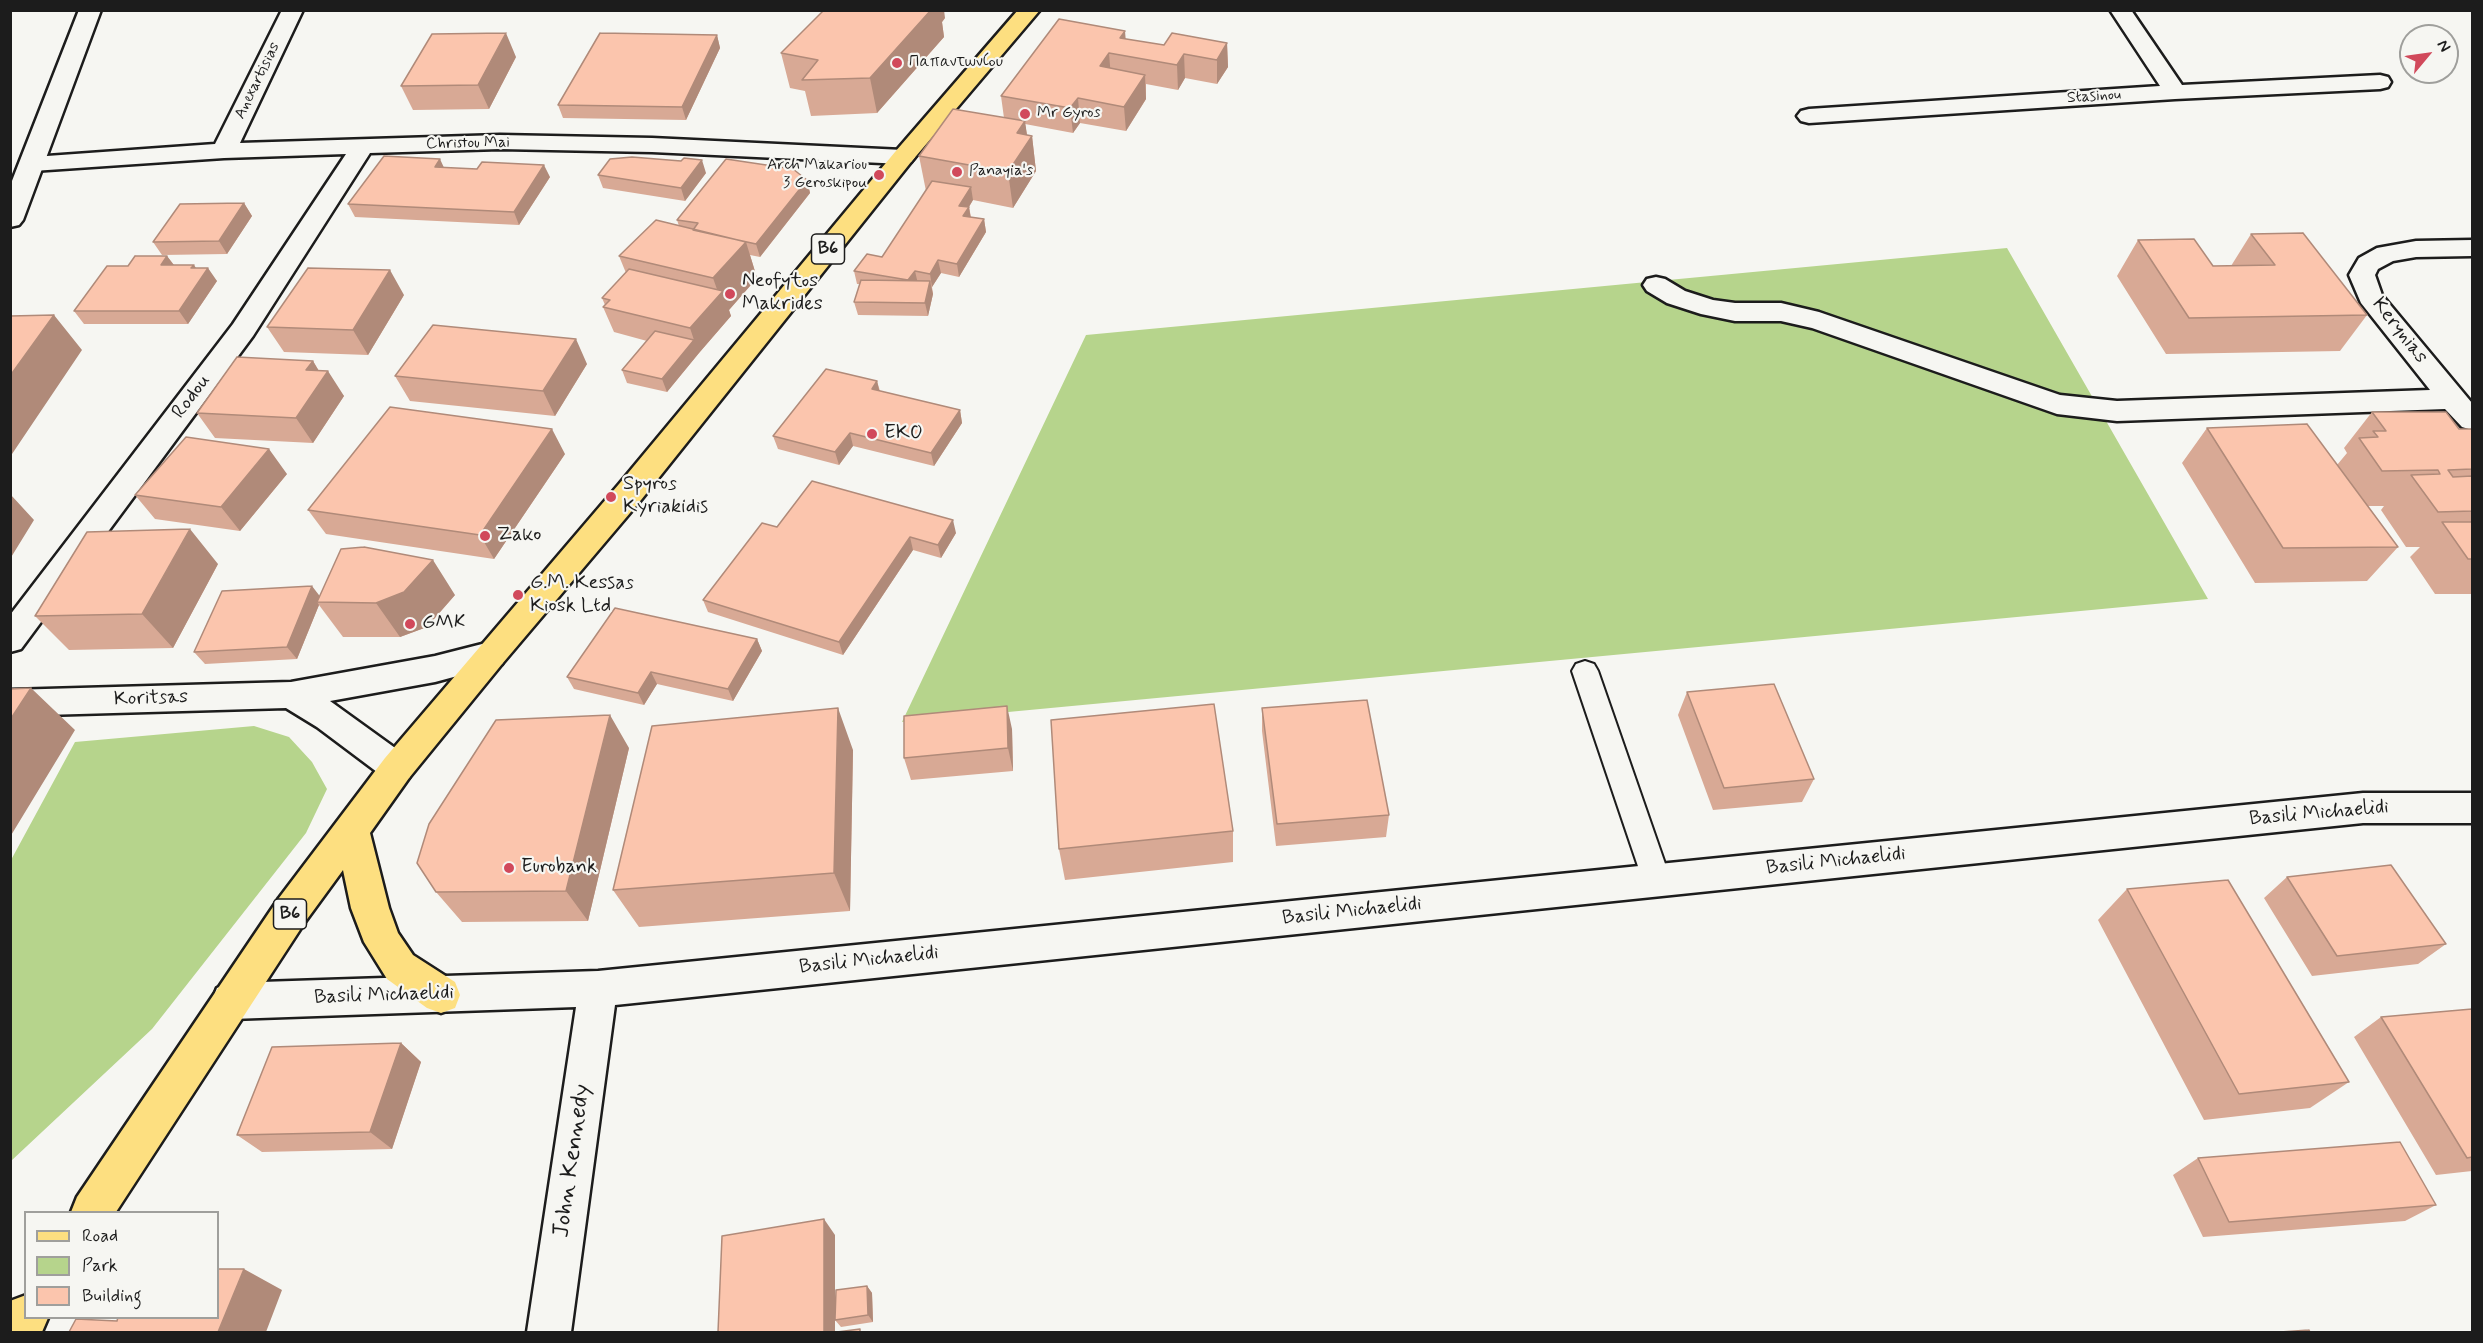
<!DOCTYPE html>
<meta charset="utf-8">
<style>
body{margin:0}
#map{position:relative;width:2483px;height:1343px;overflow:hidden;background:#f6f6f2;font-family:Mynerve,sans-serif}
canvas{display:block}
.frame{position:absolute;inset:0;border:12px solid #1c1c1c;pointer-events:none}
.legend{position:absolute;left:24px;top:1211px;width:195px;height:108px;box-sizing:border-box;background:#f6f6f2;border:2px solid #9f9f9c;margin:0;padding:8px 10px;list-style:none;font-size:18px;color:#1c1c1c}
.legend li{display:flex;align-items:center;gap:12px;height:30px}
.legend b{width:30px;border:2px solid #9f9f9c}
.north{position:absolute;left:2399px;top:24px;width:60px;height:60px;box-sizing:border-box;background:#f6f6f2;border:2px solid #9f9f9c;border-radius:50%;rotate:61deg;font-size:16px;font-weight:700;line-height:24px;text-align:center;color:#1c1c1c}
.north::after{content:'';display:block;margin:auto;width:21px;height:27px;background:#d1495b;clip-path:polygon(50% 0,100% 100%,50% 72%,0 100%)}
</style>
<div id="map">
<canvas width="2483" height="1343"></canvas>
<div class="frame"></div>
<ul class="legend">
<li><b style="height:8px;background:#fddf80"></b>Road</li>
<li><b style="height:16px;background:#b6d48c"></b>Park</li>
<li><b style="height:16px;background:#fbc5ad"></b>Building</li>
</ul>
<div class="north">N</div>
</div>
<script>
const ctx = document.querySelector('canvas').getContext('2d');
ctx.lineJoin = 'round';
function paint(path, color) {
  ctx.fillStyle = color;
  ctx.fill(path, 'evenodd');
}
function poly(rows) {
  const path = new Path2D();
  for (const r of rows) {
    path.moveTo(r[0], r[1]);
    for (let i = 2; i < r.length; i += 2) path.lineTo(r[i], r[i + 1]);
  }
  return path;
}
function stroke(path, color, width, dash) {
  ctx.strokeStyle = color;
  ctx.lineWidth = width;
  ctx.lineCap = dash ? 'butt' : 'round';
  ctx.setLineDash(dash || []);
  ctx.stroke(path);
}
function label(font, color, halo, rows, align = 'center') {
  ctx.font = font + ' Mynerve,sans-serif';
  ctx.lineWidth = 4.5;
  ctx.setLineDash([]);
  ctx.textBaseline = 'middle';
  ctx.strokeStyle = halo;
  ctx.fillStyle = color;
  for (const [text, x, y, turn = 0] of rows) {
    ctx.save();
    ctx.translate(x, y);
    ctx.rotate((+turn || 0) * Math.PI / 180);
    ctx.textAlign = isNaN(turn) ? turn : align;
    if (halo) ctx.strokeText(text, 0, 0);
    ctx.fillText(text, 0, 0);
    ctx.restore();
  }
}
paint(poly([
 [2007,248,2208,599,902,722,1086,335],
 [254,726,289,737,312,762,327,789,306,833,152,1029,11,1161,11,860,75,742]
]), '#b6d48c');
const service = poly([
 [1585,661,1594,664,1598,671,1671,881,1667,890,1657,893,1647,890,1643,881,1572,671,1576,664,1585,661]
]);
const minor = poly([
 [282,10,303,10,240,143,500,135,652,138,903,150,911,152,915,157,911,162,903,164,652,152,500,149,370,153,253,336,21,649,10,652,10,615,233,324,346,154,224,158,33,171,24,169,21,164,24,159,33,157,215,144,282,10],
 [2110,10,2131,10,2182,85,2380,75,2388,77,2391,82,2388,87,2380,89,2175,99,1809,123,1801,121,1797,116,1801,111,1809,109,2160,86,2110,10],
 [2472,240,2472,256,2416,257,2393,261,2378,269,2375,275,2382,295,2472,403,2472,430,2462,427,2445,409,2117,421,2057,414,1812,328,1781,321,1735,321,1701,314,1667,303,1647,291,1643,285,1647,279,1656,277,1665,279,1685,291,1713,300,1735,303,1781,303,1819,312,2060,395,2117,401,2430,390,2361,303,2349,275,2359,258,2377,248,2416,241,2472,240],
 [2363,793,2472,793,2472,823,2363,823,615,1005,571,1332,527,1332,576,1007,231,1019,217,1014,212,1001,217,988,231,983,598,971,2363,793]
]);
const tertiary = poly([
 [79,10,101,10,23,220,19,225,10,227,10,186,79,10],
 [490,642,502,646,506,655,502,664,435,682,330,701,409,758,414,768,409,778,397,782,385,778,317,727,286,708,10,716,10,690,291,682,435,656,490,642]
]);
const primary = poly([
 [1018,10,1040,10,911,162,641,500,502,664,409,778,370,833,389,908,398,933,413,955,455,982,460,995,455,1008,441,1013,427,1008,387,979,364,942,351,908,343,870,305,922,116,1212,71,1212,77,1197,279,898,385,758,619,484,895,152,1018,10],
 [26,1295,26,1318,48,1318,42,1332,10,1332,10,1301,26,1295]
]);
stroke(service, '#1c1c1c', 4);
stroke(minor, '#1c1c1c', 5);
stroke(tertiary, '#1c1c1c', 5);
stroke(primary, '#1c1c1c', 5);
paint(service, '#f6f6f2');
paint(minor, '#f6f6f2');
paint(tertiary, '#f6f6f2');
paint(primary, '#fddf80');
paint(poly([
 [945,18,942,22,944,37,877,113,811,116,805,91,790,88,781,53],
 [717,35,720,48,686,120,563,118,558,105],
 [1126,39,1164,45,1227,43,1228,67,1217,84,1185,78,1178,90,1146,84,1146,99,1126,131,1080,123,1073,133,1025,124,1027,135,1032,136,1036,171,1013,208,973,200,969,207,971,217,984,219,986,232,959,277,941,273,932,287,933,294,928,316,858,315,854,302,860,284,857,284,854,271,882,257,926,191,919,156,1004,118,1001,96],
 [516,57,489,109,413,110,401,86],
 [444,167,550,177,519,225,355,217,348,204],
 [706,173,685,201,603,188,598,175],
 [807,180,810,193,760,257,750,255,757,278,729,310,731,316,699,353,667,392,627,383,622,370,647,341,614,332,603,307,605,305,602,298,626,273,619,256,679,226,677,220],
 [244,203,252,216,227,254,162,255,153,242],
 [2251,234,2367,315,2340,351,2166,354,2117,276,2138,240,2213,266,2231,266],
 [167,256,174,265,196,268,217,281,188,324,84,324,74,311,128,266],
 [404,295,368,355,284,352,267,327],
 [313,361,319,371,344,396,313,443,215,438,197,413],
 [587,364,555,416,410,401,395,376],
 [877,381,880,391,960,410,962,423,934,466,853,446,839,465,778,449,773,436],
 [2372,412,2459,429,2472,429,2472,594,2435,594,2410,557,2420,547,2406,547,2381,510,2384,506,2368,506,2398,547,2367,581,2255,583,2182,463,2207,428,2337,465,2347,453,2344,448],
 [565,454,494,559,326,534,308,510],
 [287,474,240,531,155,519,135,495],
 [777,527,956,533,941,558,913,550,843,655,708,612,703,600],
 [218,564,173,648,69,650,35,616],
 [455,595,427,627,400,637,343,637,319,605,297,659,205,664,194,652,320,596],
 [757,639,762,651,733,701,657,684,644,705,574,689,567,677],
 [1687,692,1814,779,1802,802,1713,810,1678,715],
 [1262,708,1389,815,1386,837,1276,846,1262,731],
 [1012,729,1013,771,911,780,904,758],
 [629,748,588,921,462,922,436,892],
 [853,750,850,911,639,927,613,890],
 [1233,831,1233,862,1065,880,1059,849],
 [2287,877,2446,944,2418,964,2312,976,2264,898],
 [2127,889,2349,1082,2310,1108,2204,1120,2098,920],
 [2472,1009,2472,1171,2436,1175,2354,1037,2381,1017],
 [401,1043,421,1062,392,1149,262,1152,237,1135],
 [2198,1158,2436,1205,2405,1221,2203,1237,2173,1175],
 [867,1286,872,1293,873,1322,841,1327,835,1320]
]), '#d8a995');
paint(poly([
 [927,10,944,10,945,18,942,22,944,37,877,113,870,78],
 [1125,31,1127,55,1120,38],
 [506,33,516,57,489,109,478,85],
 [717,35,720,48,686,120,682,107],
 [1227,43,1228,67,1217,84,1217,60],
 [1109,53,1111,78,1100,66],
 [1184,54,1185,78,1178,90,1177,65],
 [1145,75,1146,99,1126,131,1124,107],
 [1078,98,1080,123,1073,133,1070,108],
 [1025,121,1028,142,1032,136,1036,171,1013,208,1008,172,1017,133],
 [440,159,446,172,435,167],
 [702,160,706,173,685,201,681,188],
 [544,165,550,177,519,225,514,212],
 [807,180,810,193,760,257,756,244],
 [971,187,973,200,962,218,959,206],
 [244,203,252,216,227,254,219,241],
 [969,207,971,220,963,216],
 [984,219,986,232,959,277,957,264],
 [746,242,757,278,729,310,731,316,699,353,667,392,662,379,694,340,690,328,719,295,713,278],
 [167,256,176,268,161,265],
 [938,260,941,273,932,287,930,274],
 [194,265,202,277,208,268,217,281,188,324,179,311,191,268],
 [390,270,404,295,368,355,353,330],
 [915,271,918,284,908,280],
 [930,281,933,294,928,316,925,303],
 [54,315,82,350,10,457,10,376],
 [576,339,587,364,555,416,543,391],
 [313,361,323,378,328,371,344,396,313,443,296,418,306,370],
 [877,381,880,394,872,389],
 [960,410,962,423,934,466,931,453],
 [552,429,565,454,494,559,480,535],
 [850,433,853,446,839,465,835,452],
 [269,449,287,474,240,531,221,507],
 [11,495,34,520,10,559,10,496],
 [953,520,956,533,941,558,938,545],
 [190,529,218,564,173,648,142,614],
 [910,537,913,550,843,655,839,642],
 [433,560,455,595,427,627,400,637,376,603],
 [312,586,322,599,317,602,319,605,297,659,287,647],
 [757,639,762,651,733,701,728,689],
 [651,672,657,684,644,705,638,693],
 [31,688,75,730,10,837,10,720],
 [1007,706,1012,729,1013,771,1008,748],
 [838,708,853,750,850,911,834,873],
 [610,715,629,748,588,921,566,891],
 [401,1043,421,1062,392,1149,370,1132],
 [824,1219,835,1235,835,1332,824,1332],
 [244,1269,282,1290,266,1332,218,1332],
 [867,1286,872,1293,873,1322,868,1315]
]), '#b08a79');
const building = poly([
 [824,10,931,10,870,78,802,80,818,60,781,53,824,10],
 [1059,19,1125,31,1120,38,1164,45,1172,33,1227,43,1217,60,1184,54,1177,65,1109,53,1100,66,1145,75,1124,107,1078,98,1070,108,1001,96,1059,19],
 [506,33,478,85,401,86,432,34,506,33],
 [600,33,717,35,682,107,558,105,600,33],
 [953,109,1025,121,1017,133,1032,136,1008,172,919,156,953,109],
 [384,156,440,159,435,167,477,169,482,162,544,165,514,212,348,204,384,156],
 [632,157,681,161,684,158,702,160,681,188,598,175,610,159,632,157],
 [726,159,793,169,807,180,756,244,693,230,698,223,677,220,726,159],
 [932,181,971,187,959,206,969,207,963,216,984,219,957,264,938,260,930,274,915,271,908,280,854,271,867,254,882,257,932,181],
 [244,203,219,241,153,242,180,204,244,203],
 [656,220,746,242,713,278,619,256,656,220],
 [2303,233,2367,315,2189,318,2138,240,2194,239,2213,266,2275,265,2251,234,2303,233],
 [135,256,167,256,161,265,194,265,191,268,208,268,179,311,74,311,107,266,128,266,135,256],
 [308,268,390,270,353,330,267,327,308,268],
 [629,269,723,291,690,328,603,307,610,300,602,298,629,269],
 [861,280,930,281,925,303,854,302,861,280],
 [54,315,10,376,10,316,54,315],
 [433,325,576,339,543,391,395,376,433,325],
 [655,331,694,340,662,379,622,370,655,331],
 [237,357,313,361,306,370,328,371,296,418,197,413,237,357],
 [826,369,877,381,872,389,960,410,931,453,850,433,835,452,773,436,826,369],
 [390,407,552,429,480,535,308,510,390,407],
 [2372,412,2446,412,2459,429,2472,429,2472,469,2448,470,2453,477,2472,476,2472,511,2438,512,2411,475,2440,474,2438,470,2382,471,2359,438,2378,437,2373,431,2386,431,2372,412],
 [2307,424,2398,547,2283,548,2207,428,2307,424],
 [186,437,269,449,221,507,135,495,186,437],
 [812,481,953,520,938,545,910,537,839,642,703,600,762,523,777,527,812,481],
 [2442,522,2472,522,2472,559,2468,559,2442,522],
 [190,529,142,614,35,616,87,532,190,529],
 [364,547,433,560,404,592,376,603,317,602,341,549,364,547],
 [312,586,287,647,194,652,222,591,312,586],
 [615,608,757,639,728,689,651,672,638,693,567,677,615,608],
 [1774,684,1814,779,1724,788,1687,692,1774,684],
 [31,688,10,720,10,689,31,688],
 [1367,700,1389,815,1277,824,1262,708,1367,700],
 [1214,704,1233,831,1059,849,1051,720,1214,704],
 [1007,706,1008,748,904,758,904,716,1007,706],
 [838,708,834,873,613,890,652,726,838,708],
 [610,715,566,891,436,892,417,863,429,824,496,720,610,715],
 [2391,865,2446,944,2337,956,2287,877,2391,865],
 [2228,880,2349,1082,2239,1094,2127,889,2228,880],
 [2472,1009,2472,1157,2467,1158,2381,1017,2472,1009],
 [401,1043,370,1132,237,1135,272,1047,401,1043],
 [2400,1142,2436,1205,2229,1222,2198,1158,2400,1142],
 [824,1219,824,1332,718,1332,722,1236,824,1219],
 [218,1269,244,1269,218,1332,69,1332,76,1319,117,1321,118,1317,218,1317,218,1269],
 [867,1286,868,1315,835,1320,836,1290,867,1286],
 [860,1329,860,1332,837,1332,860,1329],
 [2309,1330,2310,1332,2280,1332,2309,1330]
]);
paint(building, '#fbc5ad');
stroke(building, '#b08a79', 1.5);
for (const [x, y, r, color] of [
 [897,63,6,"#d1495b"],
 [1025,114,6,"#d1495b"],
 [957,172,6,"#d1495b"],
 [879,175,6,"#d1495b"],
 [730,294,6,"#d1495b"],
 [872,434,6,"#d1495b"],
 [611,497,6,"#d1495b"],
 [485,536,6,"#d1495b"],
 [518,595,6,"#d1495b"],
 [410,624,6,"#d1495b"],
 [509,868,6,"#d1495b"]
]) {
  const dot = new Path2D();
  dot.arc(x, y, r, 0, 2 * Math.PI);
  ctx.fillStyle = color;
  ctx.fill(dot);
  stroke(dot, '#f6f6f2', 2);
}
label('16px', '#1c1c1c', '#f6f6f2', [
 ["Παπαντωνίου",909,63],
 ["Mr Gyros",1037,114],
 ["Arch Makariou",867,166,"right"],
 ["3 Geroskipou",867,184,"right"],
 ["Panayia's",969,172]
], 'left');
label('16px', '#1c1c1c', '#f6f6f2', [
 ["Anexartisias",258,81,-64],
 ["Stasinou",2094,97,-4],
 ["Christou Mai",468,144,-1]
]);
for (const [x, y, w] of [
 [828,249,33],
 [290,914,33]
]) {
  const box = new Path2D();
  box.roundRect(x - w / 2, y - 15, w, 30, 4.5);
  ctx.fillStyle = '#f6f6f2';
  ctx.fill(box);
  stroke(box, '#1c1c1c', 1.5);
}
label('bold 18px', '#1c1c1c', null, [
 ["B6",828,249],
 ["B6",290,914]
]);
label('20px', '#1c1c1c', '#f6f6f2', [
 ["Neofytos",742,282],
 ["Makrides",742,305],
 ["EKO",884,434],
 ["Spyros",623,485],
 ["Kyriakidis",623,508],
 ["Zako",497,536],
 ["G.M. Kessas",530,584],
 ["Kiosk Ltd",530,607],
 ["GMK",422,624],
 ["Eurobank",521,868]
], 'left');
label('20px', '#1c1c1c', '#f6f6f2', [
 ["Kerynias",2399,331,52],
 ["Rodou",192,397,-53],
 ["Koritsas",151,699,-2],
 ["Basili Michaelidi",2319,814,-5],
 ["Basili Michaelidi",1836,862,-6],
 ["Basili Michaelidi",1352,912,-6],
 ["Basili Michaelidi",869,961,-6],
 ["Basili Michaelidi",384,996,-2]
]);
label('24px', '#1c1c1c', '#f6f6f2', [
 ["John Kennedy",573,1161,-82]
]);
</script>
